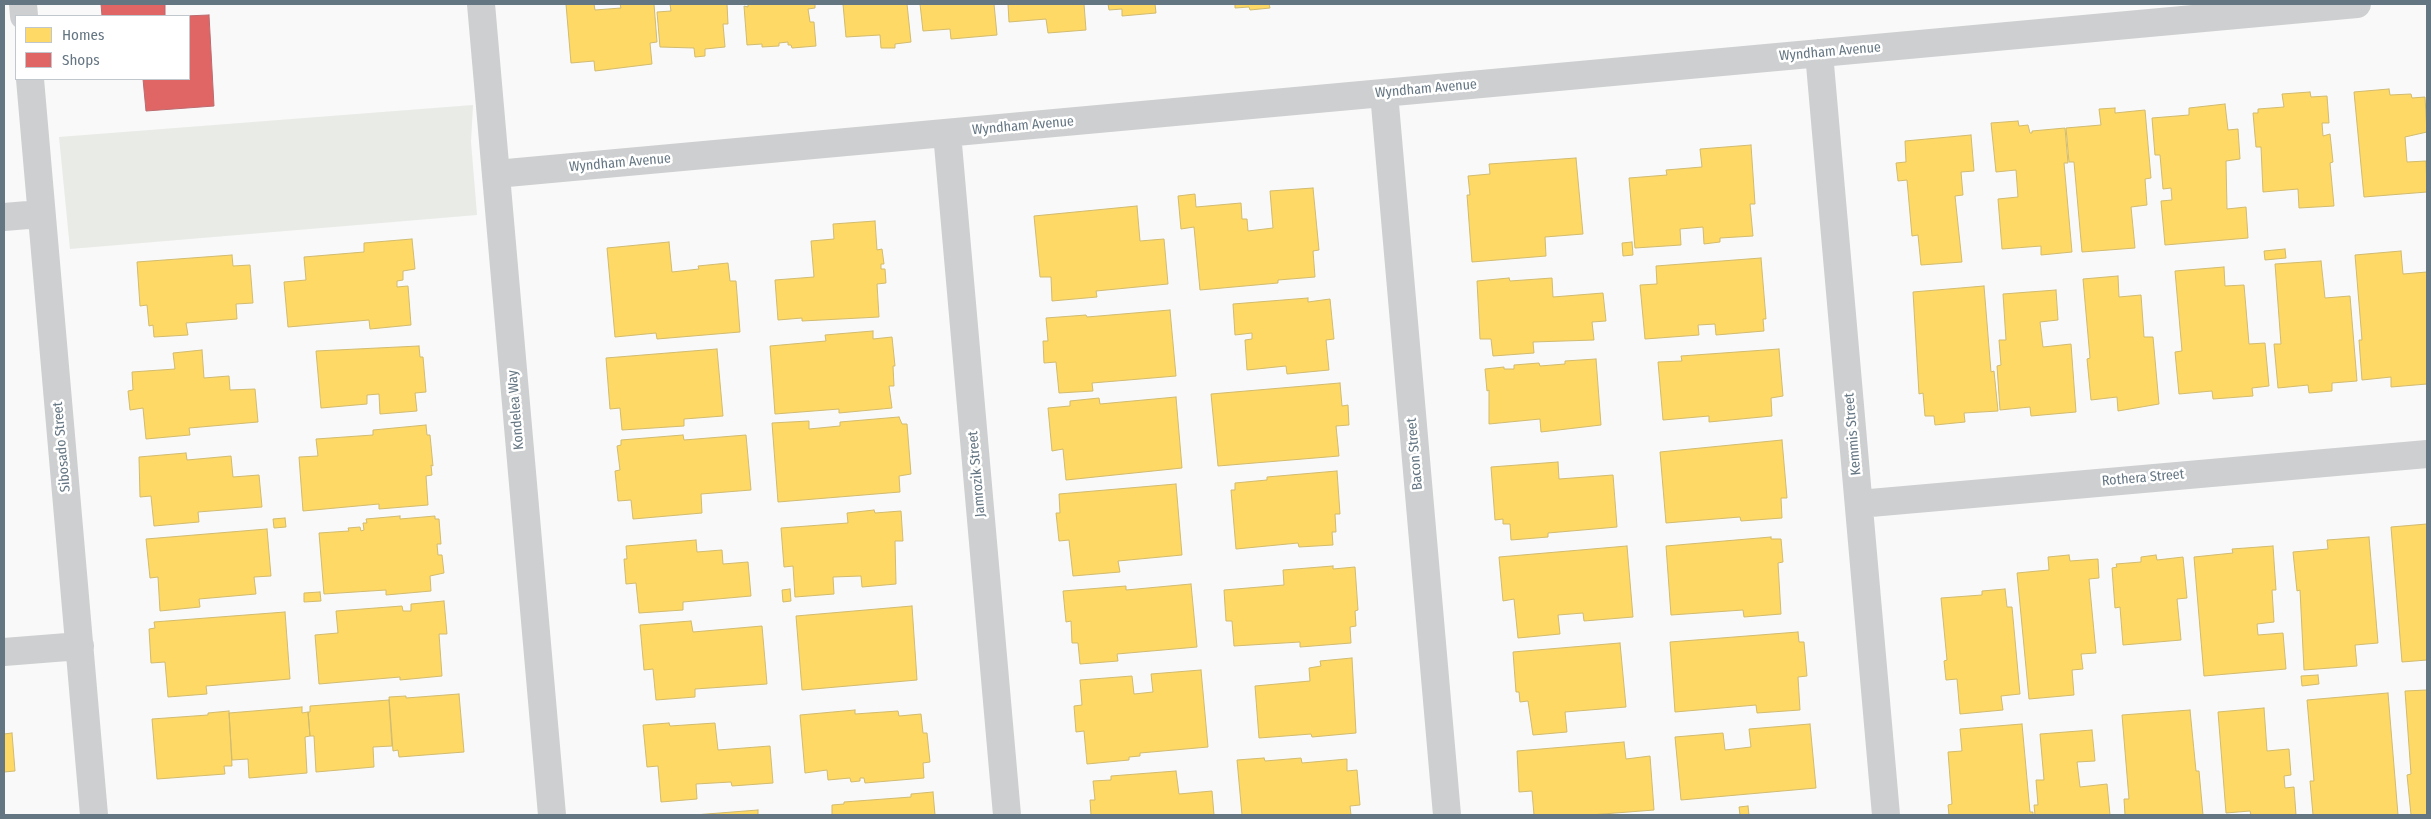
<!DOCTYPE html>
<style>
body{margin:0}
#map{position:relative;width:2431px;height:819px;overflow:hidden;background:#f9f9f9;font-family:"Fira Sans Condensed",sans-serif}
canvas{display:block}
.frame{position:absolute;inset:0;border:5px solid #657683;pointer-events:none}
.legend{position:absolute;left:15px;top:15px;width:175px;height:65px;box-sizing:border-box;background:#fff;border:1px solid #c1c8cd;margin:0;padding:6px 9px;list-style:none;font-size:15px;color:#657683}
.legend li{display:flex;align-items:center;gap:10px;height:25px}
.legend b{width:25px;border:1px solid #c1c8cd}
</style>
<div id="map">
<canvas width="2431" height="819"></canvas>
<div class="frame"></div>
<ul class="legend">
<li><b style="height:14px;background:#ffd966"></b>Homes</li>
<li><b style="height:14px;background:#e06666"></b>Shops</li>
</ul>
</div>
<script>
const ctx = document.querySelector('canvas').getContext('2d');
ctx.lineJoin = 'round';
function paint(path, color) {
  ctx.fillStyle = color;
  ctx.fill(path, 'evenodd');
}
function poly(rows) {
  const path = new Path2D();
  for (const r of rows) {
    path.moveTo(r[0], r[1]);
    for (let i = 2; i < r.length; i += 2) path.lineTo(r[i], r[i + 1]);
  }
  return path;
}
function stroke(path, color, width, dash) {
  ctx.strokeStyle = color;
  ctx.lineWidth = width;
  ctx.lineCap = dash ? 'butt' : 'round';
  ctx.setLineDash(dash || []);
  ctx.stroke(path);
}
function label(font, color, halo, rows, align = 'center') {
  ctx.font = font + ' "Fira Sans Condensed",sans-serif';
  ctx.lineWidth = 5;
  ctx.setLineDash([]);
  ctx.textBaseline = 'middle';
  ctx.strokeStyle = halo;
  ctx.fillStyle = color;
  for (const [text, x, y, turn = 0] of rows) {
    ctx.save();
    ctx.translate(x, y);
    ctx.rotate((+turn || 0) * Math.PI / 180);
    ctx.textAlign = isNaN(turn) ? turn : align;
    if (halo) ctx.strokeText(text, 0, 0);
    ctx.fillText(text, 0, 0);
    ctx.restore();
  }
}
paint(poly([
 [473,105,471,142,477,215,70,249,59,137]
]), '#e8ebe6');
const homes = poly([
 [566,4,594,4,595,10,621,8,620,4,654,4,657,42,650,43,652,64,595,71,594,61,571,63,566,4],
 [670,4,727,4,728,24,723,24,725,47,705,49,705,56,695,57,694,48,660,47,657,12,671,11,670,4],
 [748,4,815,4,815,8,808,9,810,22,814,22,816,46,792,48,791,45,788,45,788,42,779,43,779,46,762,47,762,44,747,45,744,6,748,7,748,4],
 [843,4,907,4,911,42,895,44,895,48,881,48,880,35,846,37,843,4],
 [920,4,994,4,997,35,951,39,950,29,923,31,920,4],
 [1008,4,1084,4,1086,30,1048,33,1046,19,1009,22,1008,4],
 [1108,4,1155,4,1156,13,1122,16,1122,9,1109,10,1108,4],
 [1235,4,1269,4,1270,8,1250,10,1249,7,1235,8,1235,4],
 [2389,89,2390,95,2411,94,2412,98,2425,97,2427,132,2405,137,2407,162,2426,161,2427,192,2364,197,2354,92,2389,89],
 [2310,92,2311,97,2327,96,2329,123,2322,123,2323,136,2330,134,2333,162,2330,163,2334,206,2299,208,2298,189,2263,192,2261,147,2256,147,2253,113,2258,113,2258,109,2284,107,2282,94,2310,92],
 [2225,104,2228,130,2238,129,2240,159,2226,161,2227,209,2246,207,2248,238,2165,245,2161,201,2172,200,2171,188,2163,189,2160,155,2155,155,2152,118,2189,115,2189,108,2225,104],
 [2115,108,2115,113,2145,110,2151,178,2145,179,2147,205,2131,207,2135,248,2082,252,2074,162,2069,162,2066,128,2101,125,2099,109,2115,108],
 [2018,121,2019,126,2028,125,2030,133,2032,133,2032,131,2065,128,2068,163,2064,163,2072,252,2041,255,2041,246,2002,249,1998,199,2018,197,2016,170,1996,172,1991,123,2018,121],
 [1971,135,1974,171,1961,172,1963,195,1955,196,1962,262,1921,265,1918,235,1912,236,1907,180,1898,181,1896,163,1906,162,1905,141,1971,135],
 [1751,145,1755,204,1750,204,1753,236,1720,238,1720,242,1704,244,1703,227,1680,229,1681,245,1635,248,1629,178,1667,175,1666,170,1702,167,1700,149,1751,145],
 [1576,158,1583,234,1545,237,1546,256,1472,262,1467,195,1470,195,1468,176,1490,174,1489,164,1576,158],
 [1313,188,1319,250,1313,251,1315,277,1278,280,1278,283,1200,290,1194,227,1181,229,1178,196,1195,194,1196,207,1241,203,1242,219,1247,219,1248,231,1273,228,1270,191,1313,188],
 [1137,206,1140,241,1164,239,1168,284,1096,291,1097,297,1052,301,1051,277,1040,277,1034,216,1137,206],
 [875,221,877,250,882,249,884,264,881,264,881,269,885,269,886,283,877,284,879,317,802,321,802,318,778,320,775,280,814,277,811,241,834,239,833,224,875,221],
 [412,239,415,269,403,271,403,280,397,281,397,287,408,286,411,325,370,329,369,320,288,327,284,282,306,280,304,257,364,252,364,243,412,239],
 [669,242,672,272,699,269,698,266,728,263,730,281,736,281,740,332,657,339,656,333,615,337,607,248,669,242],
 [1632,242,1633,255,1623,256,1622,243,1632,242],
 [2285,249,2286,258,2265,260,2264,251,2285,249],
 [2401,251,2403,274,2427,272,2427,384,2391,387,2391,377,2362,380,2359,340,2362,340,2355,255,2401,251],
 [232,255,233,266,250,265,253,303,236,304,237,319,186,323,188,335,154,337,153,325,149,326,147,305,140,306,137,262,232,255],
 [1761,258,1766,319,1763,319,1764,331,1716,335,1715,324,1698,325,1699,335,1645,339,1640,285,1657,284,1656,266,1761,258],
 [2321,261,2325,298,2350,296,2357,381,2332,383,2332,391,2309,393,2308,385,2278,388,2274,344,2281,344,2275,264,2321,261],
 [2224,267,2225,286,2244,285,2249,344,2265,343,2269,386,2252,388,2253,396,2213,399,2212,391,2179,394,2175,352,2182,351,2175,271,2224,267],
 [2118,276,2119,297,2141,295,2144,337,2153,337,2159,404,2118,411,2117,397,2091,400,2087,359,2090,358,2083,279,2118,276],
 [1509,278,1510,281,1552,278,1553,297,1603,293,1606,321,1592,322,1594,340,1533,342,1534,353,1493,356,1491,339,1480,339,1477,281,1509,278],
 [1984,286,1991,372,1994,371,1998,411,1964,413,1965,422,1935,425,1934,416,1925,416,1923,393,1919,394,1913,292,1984,286],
 [2056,290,2058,320,2040,322,2043,347,2071,344,2076,412,2031,416,2030,407,2000,410,1997,366,2001,365,1999,340,2006,340,2003,294,2056,290],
 [1308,298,1308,302,1330,299,1334,339,1326,340,1329,370,1287,374,1286,366,1247,370,1245,340,1252,339,1252,333,1235,335,1233,304,1308,298],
 [1170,310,1176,376,1092,383,1093,391,1059,393,1056,362,1044,363,1043,341,1048,341,1046,318,1086,315,1087,317,1170,310],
 [873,331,873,339,892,337,895,366,893,366,894,386,889,386,892,408,839,413,839,409,775,414,770,346,826,341,825,335,873,331],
 [419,346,420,357,423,357,426,392,415,393,417,411,380,414,379,394,367,395,367,404,321,408,316,351,419,346],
 [717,349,723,416,684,419,684,426,622,430,620,408,610,409,606,358,717,349],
 [1779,349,1783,396,1771,398,1772,416,1709,422,1709,416,1663,420,1658,362,1682,361,1681,356,1779,349],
 [202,350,204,378,229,376,230,390,255,389,258,422,189,428,190,435,146,439,143,408,130,410,128,391,133,390,132,372,175,369,173,353,202,350],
 [1596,359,1601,425,1541,432,1540,419,1489,424,1489,390,1487,391,1485,369,1504,367,1504,369,1514,369,1514,365,1539,363,1540,366,1565,364,1565,361,1596,359],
 [1340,383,1342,406,1348,405,1349,425,1336,426,1339,456,1218,466,1211,394,1340,383],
 [1176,397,1182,468,1066,480,1063,449,1052,451,1048,408,1070,406,1070,401,1099,398,1100,404,1176,397],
 [899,417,902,424,907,424,911,474,899,476,900,492,778,502,772,423,809,421,809,429,840,426,840,422,899,417],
 [426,425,427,435,430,435,433,466,431,465,432,475,426,476,428,505,379,509,379,504,303,511,299,457,318,456,316,439,373,435,373,430,426,425],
 [683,435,684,440,746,435,751,490,701,494,702,513,633,519,631,500,618,501,615,471,620,470,617,446,621,445,621,440,683,435],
 [1782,440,1787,498,1781,498,1782,518,1741,521,1740,517,1666,523,1660,452,1782,440],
 [186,453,187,460,231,456,233,477,259,475,262,507,198,512,199,522,154,526,151,496,140,497,139,457,186,453],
 [1558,462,1559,479,1613,475,1617,527,1548,533,1548,537,1511,540,1510,524,1503,524,1503,519,1495,520,1491,467,1558,462],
 [1337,471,1340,514,1335,514,1336,532,1332,532,1333,545,1299,547,1298,543,1236,549,1231,490,1235,490,1235,483,1267,480,1267,477,1337,471],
 [1176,484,1182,555,1118,561,1120,572,1073,576,1069,540,1059,541,1056,513,1060,513,1059,494,1176,484],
 [874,510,875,513,901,511,903,541,895,541,896,584,862,587,861,576,833,577,834,594,795,597,793,566,784,567,781,528,848,523,847,513,874,510],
 [400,516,400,519,435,516,435,519,439,519,441,544,437,544,438,555,442,555,444,573,430,576,431,591,386,595,386,590,324,594,319,533,349,531,348,528,360,527,361,531,364,530,363,523,367,523,366,519,400,516],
 [285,518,286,527,274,528,273,519,285,518],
 [2427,524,2427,660,2402,662,2391,527,2427,524],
 [267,529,271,576,254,577,256,594,199,599,200,607,160,611,158,577,150,578,146,539,267,529],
 [1771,537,1771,539,1781,539,1783,562,1778,563,1781,614,1744,617,1743,610,1671,615,1666,546,1771,537],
 [2369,537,2378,643,2355,645,2357,666,2304,670,2300,590,2297,591,2293,552,2328,549,2327,540,2369,537],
 [696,540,697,552,722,550,723,564,748,562,751,596,683,602,683,610,639,613,636,583,626,584,624,559,627,559,626,546,696,540],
 [1627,546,1633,617,1584,621,1583,613,1558,615,1560,634,1518,638,1514,599,1503,601,1499,557,1627,546],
 [2273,546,2276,590,2272,590,2274,622,2257,624,2258,635,2283,633,2286,669,2204,676,2194,557,2233,553,2232,549,2273,546],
 [2069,555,2070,561,2098,559,2099,578,2089,579,2096,653,2081,654,2083,669,2072,670,2074,695,2029,699,2017,573,2049,570,2048,557,2069,555],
 [2156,555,2157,560,2183,557,2187,598,2177,599,2181,640,2123,645,2120,607,2115,608,2112,568,2117,567,2116,564,2141,562,2141,557,2156,555],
 [1333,566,1333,569,1355,567,1358,610,1355,611,1356,626,1350,627,1351,643,1300,647,1300,642,1234,646,1232,621,1226,621,1224,590,1284,585,1283,570,1333,566],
 [1191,584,1197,647,1117,654,1118,661,1080,664,1078,643,1072,643,1071,621,1066,622,1063,591,1126,586,1126,590,1191,584],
 [790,589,791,601,783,602,782,590,790,589],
 [2005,589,2007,607,2012,607,2020,694,2001,696,2003,710,1960,714,1957,679,1946,680,1944,661,1947,660,1941,598,1982,595,1982,591,2005,589],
 [320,592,321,601,304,602,304,593,320,592],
 [444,601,447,634,439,634,442,676,400,680,400,677,319,684,315,635,338,633,336,611,402,606,403,611,411,611,411,604,444,601],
 [912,606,917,680,802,690,796,616,912,606],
 [285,612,290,679,206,686,207,694,168,697,165,662,151,663,149,629,155,628,154,622,285,612],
 [691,621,693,632,762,626,767,684,695,689,695,697,656,700,653,669,644,670,640,625,691,621],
 [1798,632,1799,642,1804,642,1807,676,1798,677,1800,710,1757,713,1756,705,1675,712,1670,642,1798,632],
 [1620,643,1626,707,1565,712,1567,732,1533,735,1528,701,1520,702,1519,692,1516,692,1513,652,1620,643],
 [1352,658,1356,733,1312,737,1311,734,1259,738,1255,686,1310,681,1309,668,1321,666,1320,661,1352,658],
 [1201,670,1208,747,1140,753,1140,756,1129,757,1129,760,1087,764,1084,731,1076,732,1074,706,1082,705,1080,680,1132,676,1134,694,1153,692,1151,674,1201,670],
 [2318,675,2319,684,2302,686,2301,676,2318,675],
 [2427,690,2427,815,2411,815,2407,775,2411,774,2405,691,2427,690],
 [2388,693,2398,815,2313,815,2310,781,2314,781,2307,700,2388,693],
 [459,694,464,752,399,757,398,750,393,751,389,697,406,696,406,698,459,694],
 [389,700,392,746,373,747,374,767,316,772,314,736,310,736,308,712,310,712,310,706,389,700],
 [302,707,302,713,308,712,310,736,305,737,307,773,249,778,248,759,232,760,229,713,302,707],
 [2264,708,2267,751,2289,749,2291,775,2284,776,2285,788,2294,787,2296,815,2251,815,2250,811,2226,813,2218,712,2264,708],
 [855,710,855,714,898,711,899,716,921,714,923,733,927,733,930,762,923,763,924,778,865,783,864,778,860,778,860,781,851,782,850,778,828,780,827,770,805,773,800,715,855,710],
 [2190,710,2196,771,2199,771,2203,815,2125,815,2124,799,2129,799,2122,715,2190,710],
 [229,711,232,766,224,766,225,774,157,779,152,719,208,715,208,713,229,711],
 [669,723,670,726,715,723,718,750,770,746,773,783,732,786,731,782,696,784,697,799,661,802,658,766,647,767,643,725,669,723],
 [1810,724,1816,788,1681,800,1675,737,1723,733,1725,750,1751,747,1749,729,1810,724],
 [2022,724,2030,812,2033,812,2033,815,1949,815,1948,805,1952,804,1948,752,1962,751,1960,729,2022,724],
 [2092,730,2095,761,2077,762,2080,787,2107,784,2110,815,2035,815,2034,805,2038,805,2036,780,2044,780,2040,734,2092,730],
 [12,733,15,771,4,772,4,734,12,733],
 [1624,742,1626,759,1650,756,1654,810,1590,815,1534,815,1532,791,1519,792,1517,751,1624,742],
 [1264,758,1265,761,1301,758,1302,763,1347,759,1347,771,1357,770,1360,805,1350,806,1351,815,1242,815,1237,760,1264,758],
 [1176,771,1179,794,1212,791,1214,815,1091,815,1090,800,1095,800,1093,781,1111,780,1111,776,1176,771],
 [933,792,935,815,832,815,832,805,844,804,844,802,911,797,911,794,933,792],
 [1748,806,1749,815,1740,815,1739,807,1748,806],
 [758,810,758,815,694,815,758,810]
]);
paint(homes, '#ffd966');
stroke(homes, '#d1bb6f', 1);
const shops = poly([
 [101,4,165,4,165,16,102,16,101,4],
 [209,15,214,106,146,111,143,79,189,79,189,16,186,16,209,15]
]);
paint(shops, '#e06666');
stroke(shops, '#bb6b6f', 1);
stroke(poly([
 [23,4,24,16],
 [481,4,552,815],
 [1819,53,1886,815],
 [30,79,94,815],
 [1384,93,1447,815],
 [947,133,1007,815],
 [496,174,2357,4],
 [4,217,40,214],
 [1859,504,2427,454],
 [4,652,80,646]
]), '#cecfd0', 28);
label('14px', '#657683', '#fff', [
 ["Wyndham Avenue",1830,52,-5],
 ["Wyndham Avenue",1426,89,-5],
 ["Wyndham Avenue",1023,126,-5],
 ["Wyndham Avenue",620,163,-5],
 ["Kondelea Way",516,410,-95],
 ["Kemmis Street",1853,434,-95],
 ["Sibosado Street",62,447,-95],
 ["Bacon Street",1415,454,-95],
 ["Jamrozik Street",977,474,-95],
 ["Rothera Street",2143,478,-5]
]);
</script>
